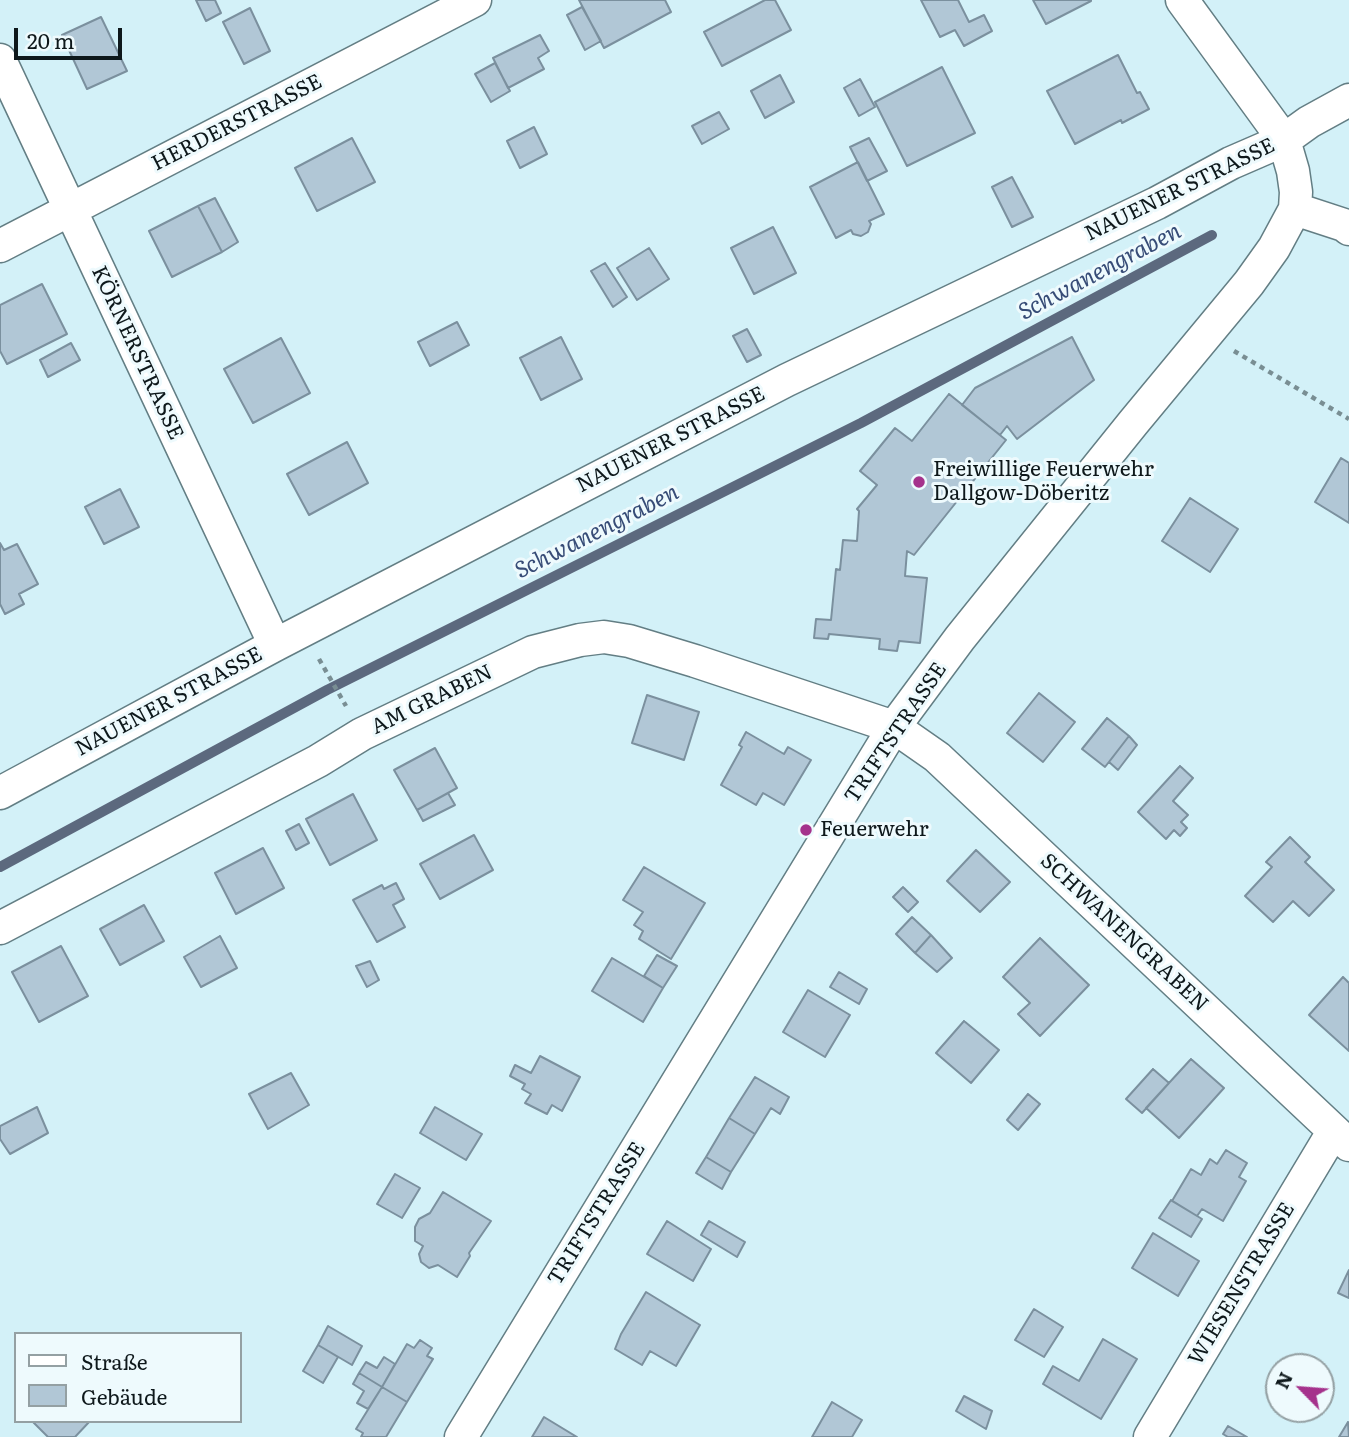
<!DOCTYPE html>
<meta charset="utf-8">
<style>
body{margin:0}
#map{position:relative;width:1349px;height:1437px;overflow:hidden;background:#d3f1f8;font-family:Literata,serif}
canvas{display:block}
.legend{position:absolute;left:14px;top:1332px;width:228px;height:91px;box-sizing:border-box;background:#eefafd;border:2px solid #94a0a3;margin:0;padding:9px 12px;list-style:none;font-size:21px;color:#0e181b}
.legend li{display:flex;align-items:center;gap:14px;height:35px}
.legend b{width:35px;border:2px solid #94a0a3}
.north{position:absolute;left:1265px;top:1353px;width:70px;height:70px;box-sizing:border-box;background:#eefafd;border:2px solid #94a0a3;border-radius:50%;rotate:295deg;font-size:19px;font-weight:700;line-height:28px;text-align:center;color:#0e181b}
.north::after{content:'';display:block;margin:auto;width:24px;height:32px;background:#a5328c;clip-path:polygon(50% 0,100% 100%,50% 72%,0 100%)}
.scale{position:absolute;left:14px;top:28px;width:108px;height:32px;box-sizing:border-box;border:4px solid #0e181b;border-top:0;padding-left:9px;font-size:21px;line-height:24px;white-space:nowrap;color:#0e181b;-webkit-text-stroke:5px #eefafd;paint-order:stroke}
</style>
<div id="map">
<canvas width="1349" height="1437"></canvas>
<ul class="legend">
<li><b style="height:9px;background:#fff"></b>Straße</li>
<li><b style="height:19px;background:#b1c7d6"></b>Gebäude</li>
</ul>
<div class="north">N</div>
<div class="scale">20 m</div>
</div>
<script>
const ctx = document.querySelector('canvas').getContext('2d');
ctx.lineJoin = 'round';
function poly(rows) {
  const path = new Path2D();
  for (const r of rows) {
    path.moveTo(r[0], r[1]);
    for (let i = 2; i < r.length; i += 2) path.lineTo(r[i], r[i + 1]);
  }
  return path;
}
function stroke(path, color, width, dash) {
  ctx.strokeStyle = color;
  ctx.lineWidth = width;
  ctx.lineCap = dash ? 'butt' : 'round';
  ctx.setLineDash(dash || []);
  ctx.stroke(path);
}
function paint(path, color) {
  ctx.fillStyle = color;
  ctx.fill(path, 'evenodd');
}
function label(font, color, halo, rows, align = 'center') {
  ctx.font = font + ' Literata,serif';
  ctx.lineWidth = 6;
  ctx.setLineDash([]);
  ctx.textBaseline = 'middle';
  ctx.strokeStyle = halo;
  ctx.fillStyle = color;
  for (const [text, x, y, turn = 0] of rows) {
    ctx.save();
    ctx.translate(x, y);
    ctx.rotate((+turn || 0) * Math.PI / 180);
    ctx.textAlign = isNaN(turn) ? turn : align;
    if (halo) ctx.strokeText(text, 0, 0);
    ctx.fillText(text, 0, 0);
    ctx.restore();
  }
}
stroke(poly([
 [0,867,327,690,861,423,1212,235]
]), '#5c697e', 10);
const building = poly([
 [196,0,215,0,221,13,206,21,196,0],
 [579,0,665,0,671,12,604,48,579,0],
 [765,0,775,0,791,30,722,66,704,32,765,0],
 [921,0,958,0,969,22,984,15,992,31,964,46,955,30,940,37,921,0],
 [1033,0,1091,0,1091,1,1046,24,1033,0],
 [582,7,601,41,585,50,567,15,582,7],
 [250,8,270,51,244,64,223,22,250,8],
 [101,17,127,71,87,89,62,35,101,17],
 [540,35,549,51,538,58,544,69,508,88,493,58,540,35],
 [1118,55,1137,93,1140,92,1149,109,1122,123,1121,120,1075,144,1047,91,1118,55],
 [495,63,510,91,491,102,475,74,495,63],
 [942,67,975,133,907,166,875,102,942,67],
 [780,75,794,102,765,118,751,91,780,75],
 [860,79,875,107,859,116,844,88,860,79],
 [719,112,729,129,702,144,692,126,719,112],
 [534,127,547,154,520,168,507,141,534,127],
 [352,138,375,182,317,211,295,168,352,138],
 [869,138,887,171,867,181,850,147,869,138],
 [858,162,884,214,869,221,871,224,868,232,861,236,853,234,851,230,836,238,810,187,858,162],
 [1012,177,1033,217,1012,227,992,187,1012,177],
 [215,198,238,242,222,252,198,206,215,198],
 [198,206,222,252,172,277,149,231,198,206],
 [773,227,796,273,754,294,731,248,773,227],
 [649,248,669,279,637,300,617,268,649,248],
 [605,263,627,297,613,307,591,271,605,263],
 [42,284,67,334,7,364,0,351,0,305,42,284],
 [457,322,469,345,430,366,418,342,457,322],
 [747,329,761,355,747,362,733,336,747,329],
 [561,337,582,379,541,400,520,358,561,337],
 [1072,337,1094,380,1017,439,1007,426,1000,435,962,405,975,388,1072,337],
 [281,338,310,393,253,423,224,369,281,338],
 [71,343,80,360,48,377,40,360,71,343],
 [949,394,1006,440,914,555,907,551,905,576,927,578,920,643,899,641,897,651,879,649,880,639,829,634,828,639,814,638,816,619,831,620,836,569,840,570,843,540,857,541,859,511,857,509,877,485,860,471,895,428,912,441,949,394],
 [347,442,368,483,309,515,287,474,347,442],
 [1341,458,1349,463,1349,523,1315,502,1341,458],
 [120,489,139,527,104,544,85,507,120,489],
 [1190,498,1238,529,1210,572,1162,541,1190,498],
 [0,543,4,550,17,544,38,584,19,594,24,604,5,614,0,604,0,543],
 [1039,693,1075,722,1043,762,1007,733,1039,693],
 [647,695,699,712,684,760,632,743,647,695],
 [1107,718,1129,736,1105,767,1082,749,1107,718],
 [746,732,784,754,788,747,811,760,784,805,763,793,756,805,721,785,742,747,739,745,746,732],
 [1129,736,1137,745,1118,770,1109,762,1129,736],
 [435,748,457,788,417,810,394,770,435,748],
 [1180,766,1193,778,1173,801,1188,815,1181,822,1187,828,1180,836,1174,830,1166,839,1138,812,1180,766],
 [448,793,455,805,423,821,417,810,448,793],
 [353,794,377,840,330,865,306,819,353,794],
 [299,824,309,843,296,850,286,831,299,824],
 [474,835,493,870,440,899,420,864,474,835],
 [1290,837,1310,857,1305,862,1334,890,1309,916,1293,901,1273,922,1245,896,1272,867,1266,862,1290,837],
 [263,848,284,888,236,914,215,873,263,848],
 [976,850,1010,882,980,912,947,881,976,850],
 [644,867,705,903,671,959,639,939,643,931,634,925,643,912,623,900,644,867],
 [396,883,404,899,393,905,405,927,377,942,353,900,382,885,384,889,396,883],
 [903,887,918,902,908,912,893,897,903,887],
 [144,905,164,941,120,965,100,929,144,905],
 [912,917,931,935,915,953,896,934,912,917],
 [931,935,952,958,937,972,915,953,931,935],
 [220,936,237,968,201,987,184,957,220,936],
 [1040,938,1089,985,1040,1036,1018,1014,1030,1003,1003,977,1040,938],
 [61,946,88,996,39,1022,12,972,61,946],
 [657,955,677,966,663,988,644,976,657,955],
 [612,958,663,988,643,1022,592,991,612,958],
 [370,961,379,980,367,987,356,966,370,961],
 [839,972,867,989,859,1004,830,987,839,972],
 [1343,977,1349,983,1349,1051,1309,1015,1343,977],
 [808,990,850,1015,825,1057,783,1032,808,990],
 [964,1021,999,1050,971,1083,936,1053,964,1021],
 [540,1056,580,1077,562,1111,552,1105,547,1114,525,1103,531,1094,522,1089,525,1084,510,1076,515,1065,531,1073,540,1056],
 [1191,1059,1224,1088,1179,1138,1146,1108,1191,1059],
 [1153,1069,1169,1083,1142,1113,1126,1099,1153,1069],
 [291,1073,309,1105,268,1129,249,1094,291,1073],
 [755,1077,789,1097,780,1114,771,1108,755,1134,729,1118,755,1077],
 [1028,1094,1040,1104,1018,1130,1007,1120,1028,1094],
 [37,1107,48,1133,10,1154,0,1139,0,1126,37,1107],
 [435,1107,482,1134,466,1160,420,1133,435,1107],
 [729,1118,755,1134,731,1172,706,1157,729,1118],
 [1226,1150,1247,1163,1239,1177,1246,1181,1223,1221,1202,1209,1197,1216,1172,1201,1191,1169,1201,1175,1210,1159,1217,1164,1226,1150],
 [706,1157,731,1172,722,1189,696,1173,706,1157],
 [395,1174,420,1188,402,1218,377,1204,395,1174],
 [443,1192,491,1221,469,1253,470,1256,457,1277,438,1265,429,1268,421,1262,419,1254,423,1246,415,1241,415,1227,419,1219,430,1213,443,1192],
 [1171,1200,1202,1219,1191,1237,1159,1218,1171,1200],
 [667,1221,711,1249,693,1281,647,1254,667,1221],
 [709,1221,745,1242,737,1257,701,1235,709,1221],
 [1153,1233,1199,1261,1178,1296,1132,1268,1153,1233],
 [1349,1270,1349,1298,1338,1293,1349,1270],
 [646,1292,700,1325,676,1366,650,1351,642,1365,615,1349,621,1334,646,1292],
 [1034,1309,1063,1327,1044,1357,1015,1340,1034,1309],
 [328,1326,362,1346,352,1365,318,1345,328,1326],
 [1103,1339,1137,1359,1101,1419,1043,1384,1053,1366,1079,1381,1103,1339],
 [420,1340,432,1348,427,1356,433,1359,407,1402,382,1387,407,1344,414,1348,420,1340],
 [318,1345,338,1357,323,1383,303,1371,318,1345],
 [384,1357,395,1364,382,1387,359,1373,366,1362,377,1368,384,1357],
 [359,1373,382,1387,368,1409,357,1403,364,1391,353,1384,359,1373],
 [382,1387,407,1402,386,1437,361,1437,363,1433,356,1429,382,1387],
 [964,1396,992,1411,986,1429,956,1411,964,1396],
 [832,1402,862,1420,852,1437,812,1437,832,1402],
 [544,1417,577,1437,532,1437,544,1417],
 [32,1421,90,1421,75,1437,48,1437,32,1421],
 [1348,1422,1349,1437,1339,1437,1348,1422],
 [1228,1426,1247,1437,1228,1437,1223,1434,1228,1426]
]);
paint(building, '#b1c7d6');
stroke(building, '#7b909e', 2);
const minor = poly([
 [0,60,275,645],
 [1295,209,1344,225,1349,229],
 [0,246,475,0],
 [0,793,275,645,787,380,1157,203,1231,163,1284,140,1309,122,1349,100],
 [0,928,318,761,362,734,533,652,580,640,604,637,629,641,695,661,894,727,937,757,1349,1145],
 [461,1437,894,727,960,638,1133,423,1249,283,1274,248,1295,209,1296,192,1293,171,1284,140,1182,0],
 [1150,1437,1333,1132]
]);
stroke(minor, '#637e84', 35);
stroke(poly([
 [1234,351,1349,419],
 [319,659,346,706]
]), '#798e93', 4.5, [5, 5]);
stroke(minor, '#fff', 32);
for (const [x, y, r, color] of [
 [919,482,7,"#a5328c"],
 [806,830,7,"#a5328c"]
]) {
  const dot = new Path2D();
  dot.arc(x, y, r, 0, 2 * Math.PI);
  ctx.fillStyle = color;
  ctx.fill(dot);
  stroke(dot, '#eefafd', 2.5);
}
label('21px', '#0e181b', '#eefafd', [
 ["HERDERSTRASSE",237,123,-27],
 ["NAUENER STRASSE",1180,190,-26],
 ["KÖRNERSTRASSE",137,353,65],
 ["NAUENER STRASSE",671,440,-27],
 ["AM GRABEN",432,700,-26],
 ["NAUENER STRASSE",169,702,-28],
 ["TRIFTSTRASSE",896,733,-56],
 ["SCHWANENGRABEN",1124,933,43],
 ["TRIFTSTRASSE",597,1214,-58],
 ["WIESENSTRASSE",1242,1284,-59]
]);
label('21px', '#0e181b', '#eefafd', [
 ["Freiwillige Feuerwehr",933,470],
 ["Dallgow-Döberitz",933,494],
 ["Feuerwehr",820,830]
], 'left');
label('italic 23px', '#374c77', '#eefafd', [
 ["Schwanengraben",1100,272,-28],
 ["Schwanengraben",597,532,-27]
]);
</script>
